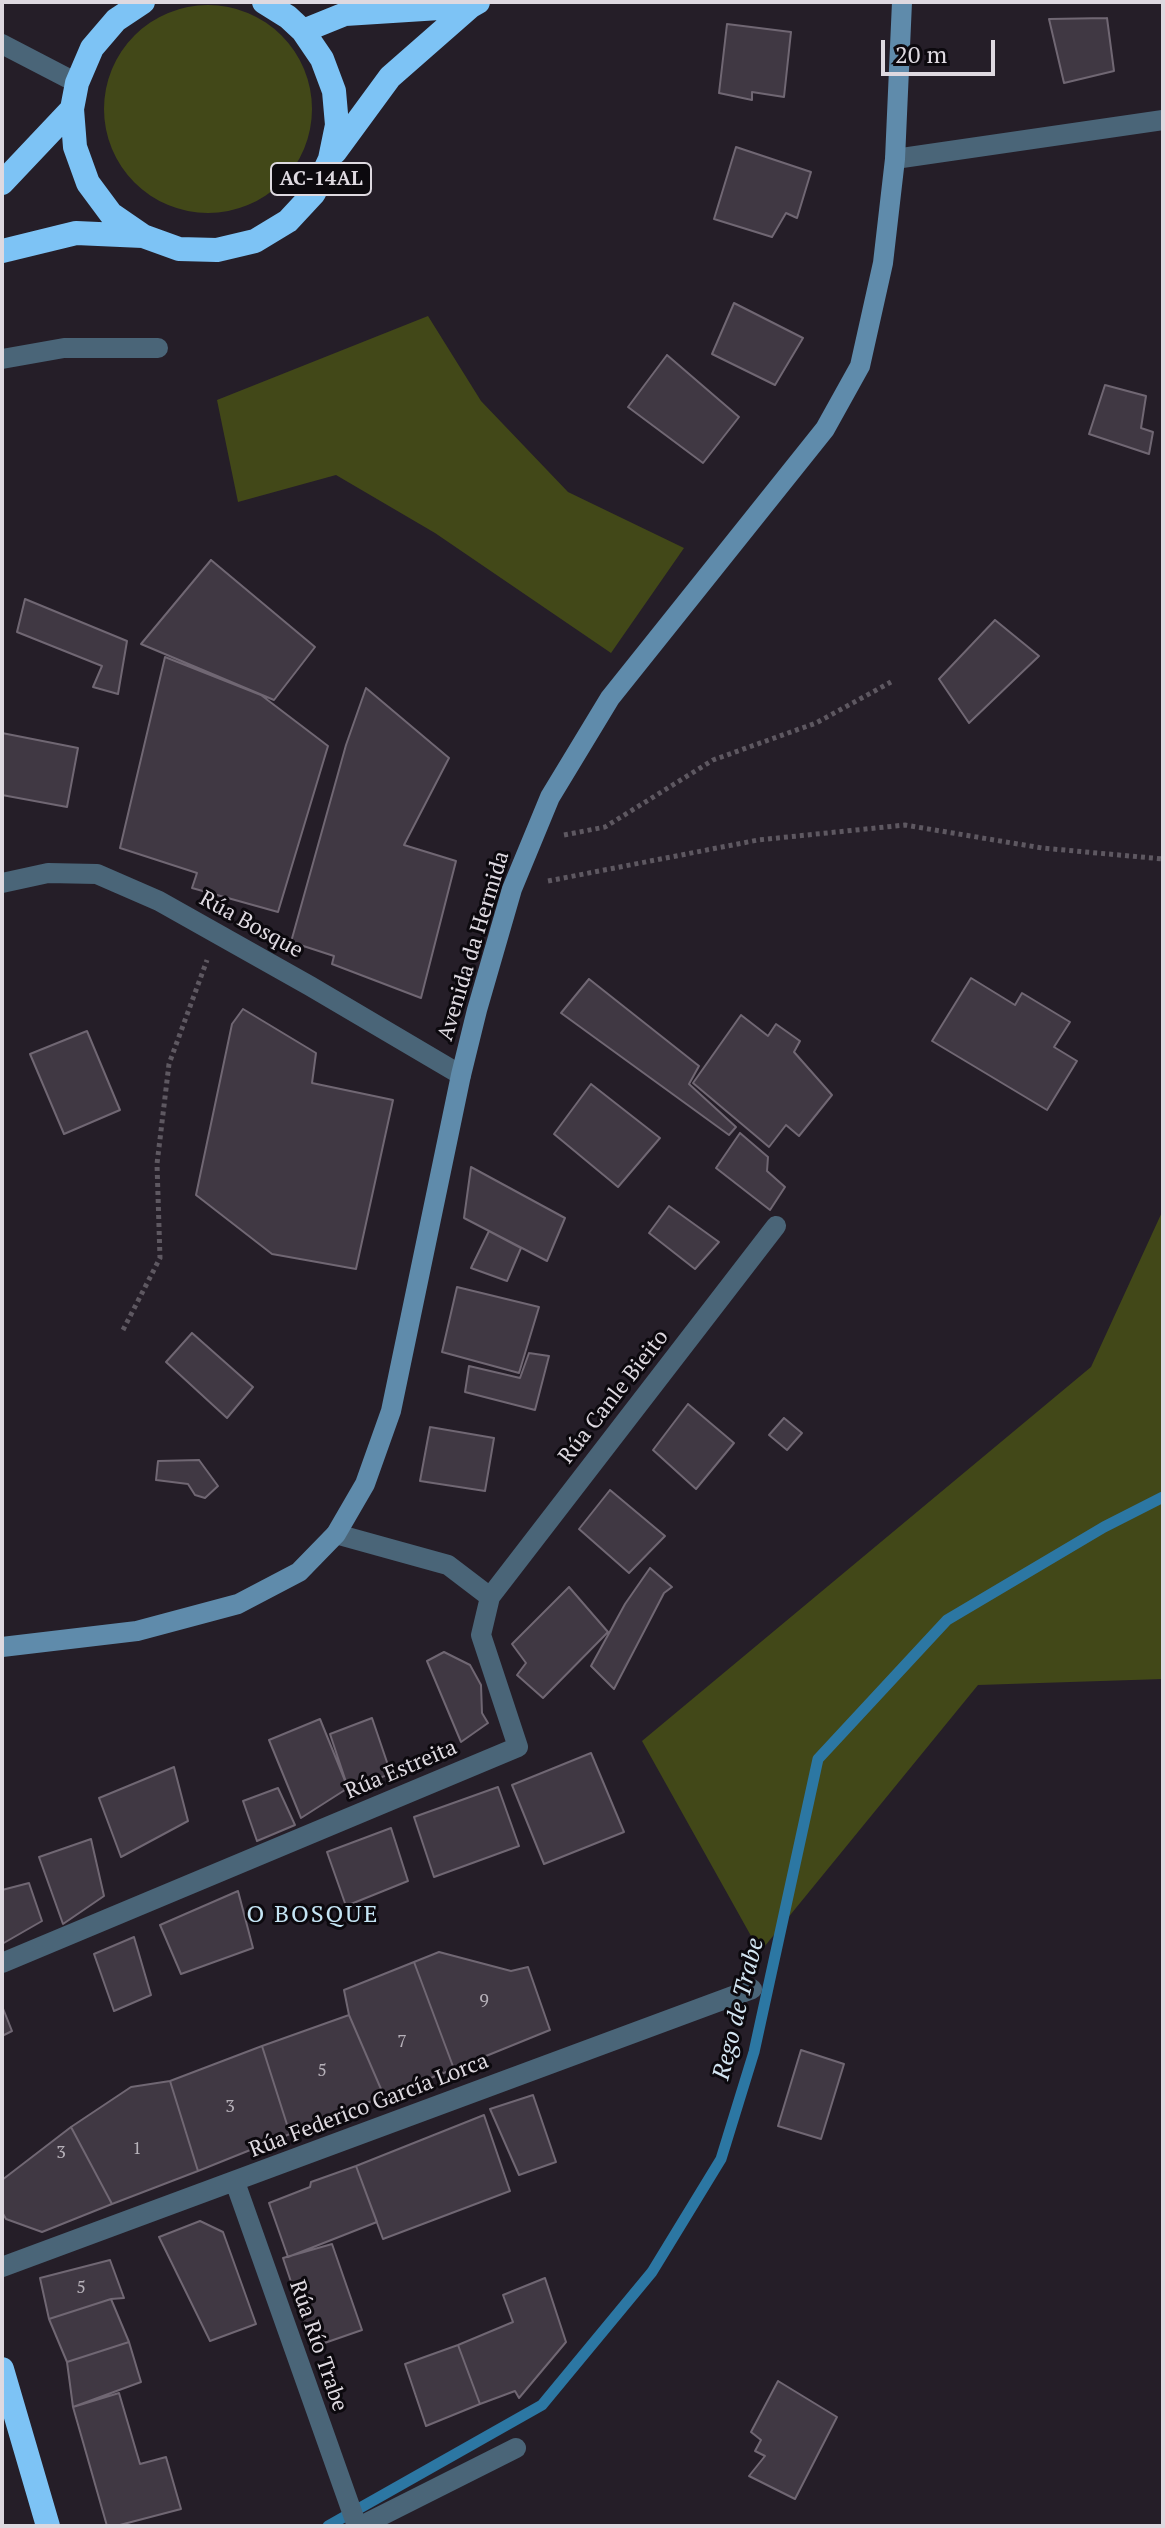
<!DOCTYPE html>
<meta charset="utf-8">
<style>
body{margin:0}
#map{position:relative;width:1165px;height:2528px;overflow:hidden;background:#251e28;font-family:"PT Serif",serif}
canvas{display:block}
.frame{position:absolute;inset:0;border:4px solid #ded9e0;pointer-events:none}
.scale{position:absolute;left:881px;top:40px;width:114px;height:36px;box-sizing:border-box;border:4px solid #ded9e0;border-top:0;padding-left:10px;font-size:24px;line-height:28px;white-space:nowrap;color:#ded9e0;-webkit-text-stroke:6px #0c090e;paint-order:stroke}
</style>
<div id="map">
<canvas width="1165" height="2528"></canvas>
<div class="frame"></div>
<div class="scale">20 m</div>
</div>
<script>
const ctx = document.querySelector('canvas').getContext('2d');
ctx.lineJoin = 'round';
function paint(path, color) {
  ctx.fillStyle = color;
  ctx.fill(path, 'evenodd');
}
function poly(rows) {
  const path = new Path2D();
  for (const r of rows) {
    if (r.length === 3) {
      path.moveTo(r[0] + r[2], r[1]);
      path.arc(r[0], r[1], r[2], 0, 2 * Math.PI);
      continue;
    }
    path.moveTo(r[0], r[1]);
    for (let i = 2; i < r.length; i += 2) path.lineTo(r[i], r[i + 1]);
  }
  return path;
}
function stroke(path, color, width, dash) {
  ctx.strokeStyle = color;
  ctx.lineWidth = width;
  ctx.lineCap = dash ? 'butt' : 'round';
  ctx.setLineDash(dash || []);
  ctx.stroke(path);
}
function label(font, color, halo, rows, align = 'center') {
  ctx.font = font + ' "PT Serif",serif';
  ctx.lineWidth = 6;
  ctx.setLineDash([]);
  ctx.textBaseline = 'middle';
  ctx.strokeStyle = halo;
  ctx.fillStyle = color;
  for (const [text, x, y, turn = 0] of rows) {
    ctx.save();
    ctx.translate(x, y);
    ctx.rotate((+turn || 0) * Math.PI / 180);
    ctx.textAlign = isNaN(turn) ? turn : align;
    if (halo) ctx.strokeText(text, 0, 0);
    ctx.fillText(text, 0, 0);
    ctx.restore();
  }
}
paint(poly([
 [208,109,104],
 [428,316,481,401,568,492,684,548,611,653,435,533,336,475,238,502,217,400],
 [1163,1210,1163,1679,978,1685,760,1952,642,1741,1091,1367]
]), '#424818');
stroke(poly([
 [328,2526,542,2405,652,2272,721,2159,754,2052,818,1759,947,1620,1104,1527,1163,1497]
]), '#2c77a3', 11);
const building = poly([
 [1107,18,1114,71,1064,83,1049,19,1107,18],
 [727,24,791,32,784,97,752,92,752,100,719,93,727,24],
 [736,147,811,172,797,218,786,213,772,237,714,219,736,147],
 [734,303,803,338,775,385,712,354,734,303],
 [667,355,739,417,703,463,628,407,667,355],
 [1105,385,1146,396,1141,428,1153,432,1149,454,1089,434,1105,385],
 [211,560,315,647,274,700,141,644,211,560],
 [25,599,127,641,118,694,93,687,102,666,17,632,25,599],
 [995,620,1039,656,969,723,939,679,995,620],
 [165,657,261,695,328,746,278,912,192,888,197,873,120,848,165,657],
 [366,688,449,758,404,845,456,861,421,998,332,964,334,956,291,942,346,745,366,688],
 [2,733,78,748,67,807,2,795,2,733],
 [971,978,1015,1005,1022,993,1070,1022,1054,1047,1077,1061,1047,1110,932,1041,971,978],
 [589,979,699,1066,689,1084,736,1127,729,1135,561,1013,589,979],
 [243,1009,316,1053,312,1083,393,1100,356,1269,272,1254,196,1195,232,1024,243,1009],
 [741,1015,768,1036,776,1024,800,1041,794,1052,832,1095,799,1136,786,1125,769,1147,693,1083,741,1015],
 [87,1031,120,1110,64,1134,30,1054,87,1031],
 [591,1084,660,1138,618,1187,554,1134,591,1084],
 [740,1133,768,1157,767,1171,785,1187,770,1210,716,1168,740,1133],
 [471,1167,565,1218,547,1261,464,1218,471,1167],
 [669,1206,719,1242,695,1269,649,1233,669,1206],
 [489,1231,521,1248,507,1281,471,1268,489,1231],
 [457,1287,539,1307,519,1373,442,1352,457,1287],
 [192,1333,253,1387,227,1418,166,1362,192,1333],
 [529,1353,549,1356,535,1410,465,1392,469,1366,520,1378,529,1353],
 [688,1404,734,1443,696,1489,653,1450,688,1404],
 [784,1418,802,1433,787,1450,769,1435,784,1418],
 [430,1427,494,1438,485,1491,420,1481,430,1427],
 [199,1460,218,1486,205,1498,195,1495,188,1484,156,1480,158,1461,199,1460],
 [610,1490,665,1536,629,1573,579,1529,610,1490],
 [650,1568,672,1587,664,1593,614,1689,591,1666,625,1604,650,1568],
 [569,1587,608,1632,543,1698,517,1675,526,1663,512,1644,569,1587],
 [444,1652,470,1665,481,1685,482,1713,488,1723,461,1742,427,1661,444,1652],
 [372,1718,391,1774,348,1788,330,1734,372,1718],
 [320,1719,348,1788,301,1818,269,1740,320,1719],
 [591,1753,624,1832,544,1864,512,1785,591,1753],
 [174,1767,188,1821,121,1857,99,1798,174,1767],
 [498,1787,519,1846,434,1877,414,1817,498,1787],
 [278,1788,295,1825,257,1841,243,1801,278,1788],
 [391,1828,408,1881,346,1906,327,1852,391,1828],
 [91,1839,104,1896,63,1924,39,1857,91,1839],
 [29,1883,42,1921,2,1944,2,1890,29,1883],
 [238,1891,253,1948,181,1974,160,1925,238,1891],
 [134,1937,151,1995,114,2011,94,1954,134,1937],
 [439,1952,511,1971,528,1967,550,2030,454,2069,414,1962,439,1952],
 [414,1962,454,2069,384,2096,349,2015,344,1990,414,1962],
 [2,2006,12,2031,2,2036,2,2006],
 [349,2015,384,2096,290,2134,262,2046,349,2015],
 [262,2046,290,2134,198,2171,170,2081,262,2046],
 [801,2050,844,2064,821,2139,778,2126,801,2050],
 [170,2081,198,2171,112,2204,71,2127,131,2087,170,2081],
 [533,2095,556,2162,519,2175,490,2109,533,2095],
 [484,2115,510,2191,383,2239,356,2166,484,2115],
 [71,2127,112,2204,42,2232,6,2219,2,2212,2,2180,71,2127],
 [356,2166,377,2222,288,2257,269,2203,310,2187,311,2182,356,2166],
 [200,2221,223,2232,256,2324,210,2341,159,2237,200,2221],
 [332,2244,362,2330,313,2347,283,2258,332,2244],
 [110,2260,124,2298,111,2299,49,2319,40,2278,110,2260],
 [545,2278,566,2342,519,2398,515,2391,480,2404,458,2345,513,2322,503,2295,545,2278],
 [111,2299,129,2342,67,2362,49,2319,111,2299],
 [129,2342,141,2382,73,2407,67,2362,129,2342],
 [458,2345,480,2404,426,2426,405,2364,458,2345],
 [778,2381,837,2417,795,2499,749,2476,765,2456,755,2451,761,2440,751,2432,778,2381],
 [119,2393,140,2464,166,2457,181,2509,116,2526,107,2526,73,2407,119,2393]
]);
paint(building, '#403843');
stroke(building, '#706773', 2);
stroke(poly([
 [564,835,605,827,713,760,816,723,891,682],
 [548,881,758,840,905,825,1042,848,1163,859],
 [123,1330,160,1258,157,1164,169,1064,207,960]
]), '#5e5861', 5, [4, 4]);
stroke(poly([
 [2,359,64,348,158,348]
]), '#4a6578', 20);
stroke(poly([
 [2,44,77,83],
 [895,159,1163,120],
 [2,883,48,873,97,874,159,901,310,986,461,1075],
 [490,1597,776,1226],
 [2,1963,518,1747,481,1635,490,1597,448,1565,336,1534],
 [235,2182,357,2526],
 [2,2267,752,1989],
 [361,2526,516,2448]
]), '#4a6578', 20);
stroke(poly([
 [2,1647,137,1631,238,1604,299,1572,336,1534,365,1484,391,1411,461,1075,477,1010,512,889,550,797,610,698,825,429,860,366,883,263,895,159,902,2]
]), '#5f8bab', 20);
stroke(poly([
 [143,2,116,20,92,48,77,83,72,109,75,147,88,183,111,214,143,236,179,249,217,250,255,241,288,221,314,193,330,159,337,125,334,91,322,59,303,31,288,17,264,2],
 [303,31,345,14,471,6],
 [335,152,390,77,471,6,478,2],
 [2,183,72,109],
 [2,251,76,233,143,236],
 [2,2369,48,2526]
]), '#7dc3f5', 24);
label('18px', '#b6b1b9', null, [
 ["9",484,2001],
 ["7",402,2042],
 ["5",322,2071],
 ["3",230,2107],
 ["1",137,2149],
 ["3",61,2153],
 ["5",81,2288]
]);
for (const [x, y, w] of [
 [321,179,100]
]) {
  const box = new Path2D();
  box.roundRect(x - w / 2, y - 16, w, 32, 6);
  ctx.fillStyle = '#0c090e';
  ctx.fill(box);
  stroke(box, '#ded9e0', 2);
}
label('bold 20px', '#ded9e0', null, [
 ["AC-14AL",321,179]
]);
label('22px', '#ded9e0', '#0c090e', [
 ["Rúa Bosque",251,925,29],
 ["Avenida da Hermida",474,946,-73],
 ["Rúa Canle Bieito",614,1397,-52],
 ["Rúa Estreita",401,1770,-23],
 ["Rúa Federico García Lorca",369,2106,-21],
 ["Rúa Río Trabe",318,2346,71]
]);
ctx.letterSpacing = '2px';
label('24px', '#c5e5f5', '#0c090e', [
 ["O BOSQUE",313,1915]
]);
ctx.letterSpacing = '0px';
label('italic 24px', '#d4e6f3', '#0c090e', [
 ["Rego de Trabe",739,2009,-76]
]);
</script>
